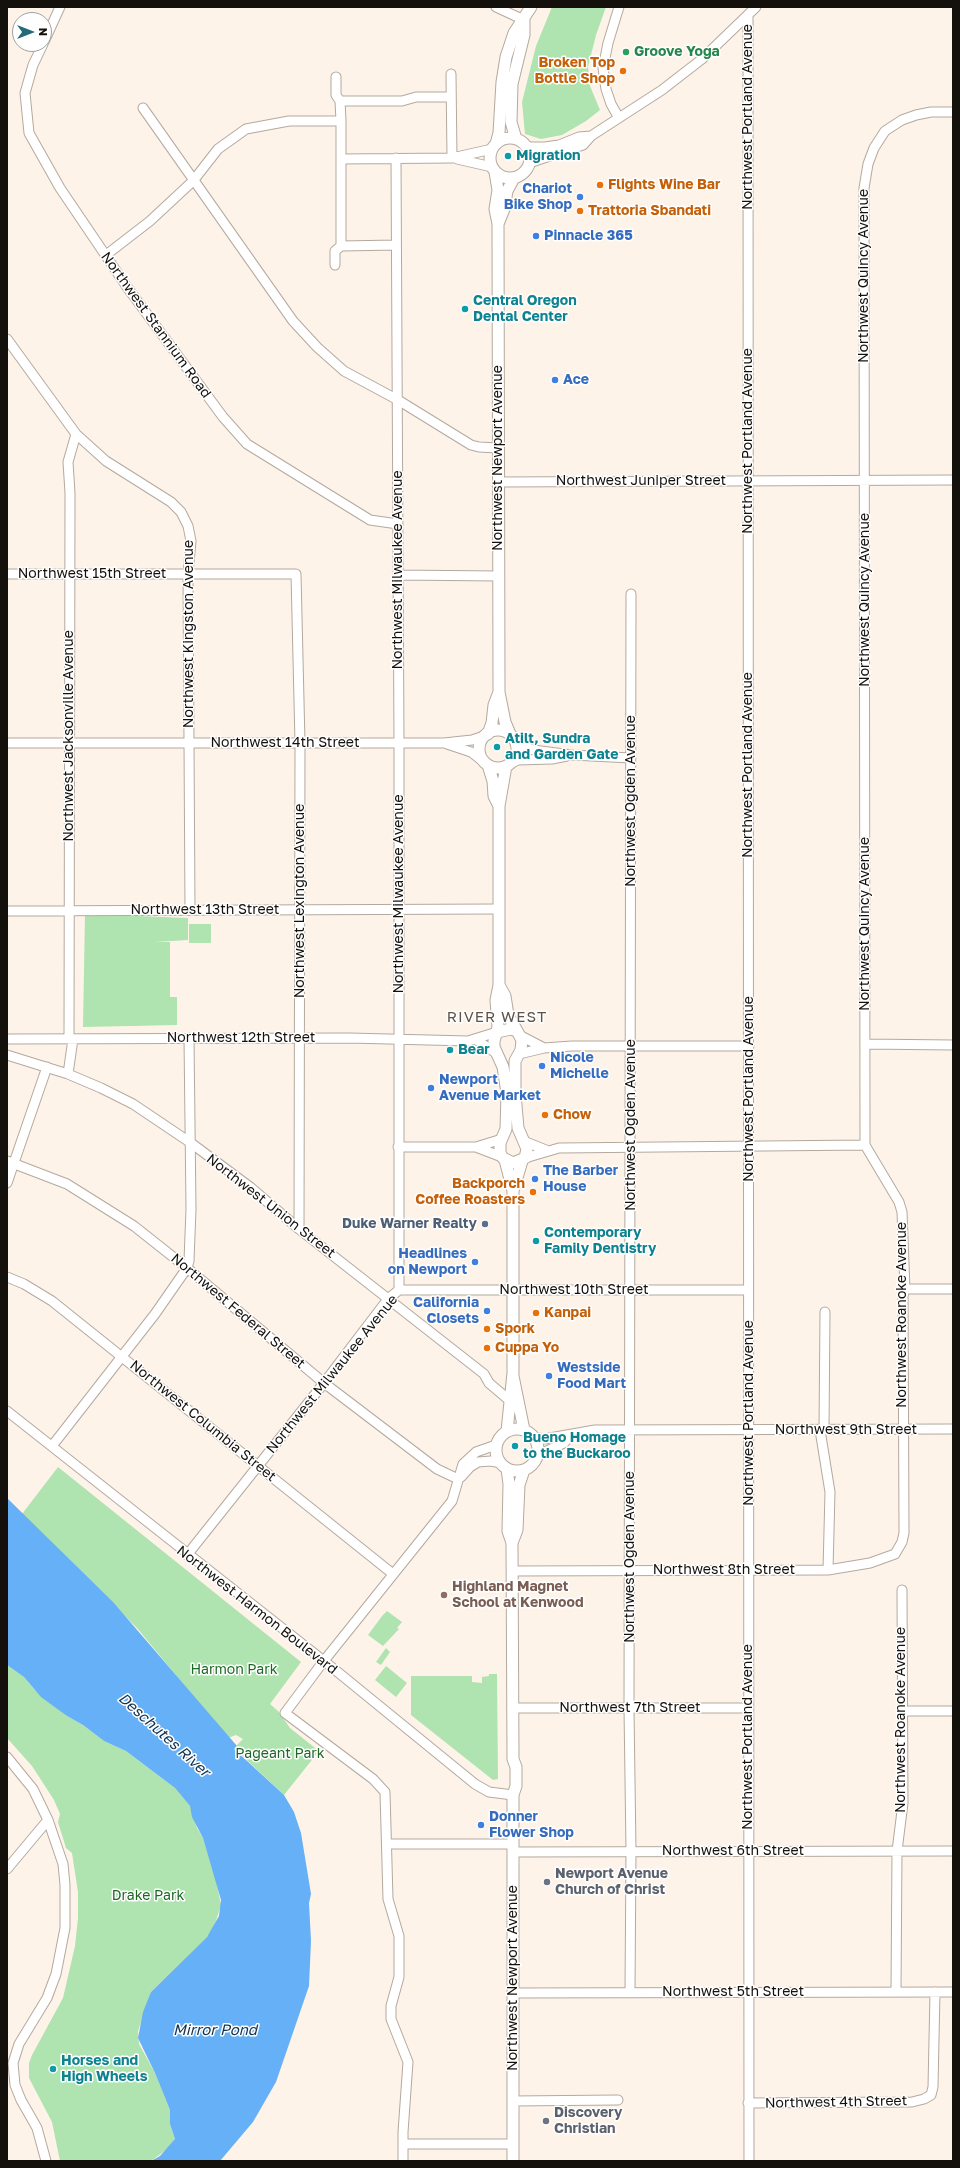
<!DOCTYPE html>
<style>
body{margin:0}
#map{position:relative;width:960px;height:2168px;overflow:hidden;background:#fef3e8;font-family:"Golos Text",sans-serif}
canvas{display:block}
.frame{position:absolute;inset:0;border:8px solid #14110d;pointer-events:none}
.north{position:absolute;left:12px;top:12px;width:40px;height:40px;box-sizing:border-box;background:#fff;border:1px solid #a1a09e;border-radius:50%;rotate:90deg;font-size:11px;font-weight:700;line-height:16px;text-align:center;color:#14110d}
.north::after{content:'';display:block;margin:auto;width:14px;height:18px;background:#236b78;clip-path:polygon(50% 0,100% 100%,50% 72%,0 100%)}
</style>
<div id="map">
<canvas width="960" height="2168"></canvas>
<div class="frame"></div>
<div class="north">N</div>
</div>
<script>
const ctx = document.querySelector('canvas').getContext('2d');
ctx.lineJoin = 'round';
function paint(path, color) {
  ctx.fillStyle = color;
  ctx.fill(path, 'evenodd');
}
function poly(rows) {
  const path = new Path2D();
  for (const r of rows) {
    if (r.length === 3) {
      path.moveTo(r[0] + r[2], r[1]);
      path.arc(r[0], r[1], r[2], 0, 2 * Math.PI);
      continue;
    }
    path.moveTo(r[0], r[1]);
    for (let i = 2; i < r.length; i += 2) path.lineTo(r[i], r[i + 1]);
  }
  return path;
}
function stroke(path, color, width, dash) {
  ctx.strokeStyle = color;
  ctx.lineWidth = width;
  ctx.lineCap = dash ? 'butt' : 'round';
  ctx.setLineDash(dash || []);
  ctx.stroke(path);
}
function label(font, color, halo, rows, align = 'center') {
  ctx.font = font + ' "Golos Text",sans-serif';
  ctx.lineWidth = 3;
  ctx.setLineDash([]);
  ctx.textBaseline = 'middle';
  ctx.strokeStyle = halo;
  ctx.fillStyle = color;
  for (const [text, x, y, turn = 0] of rows) {
    ctx.save();
    ctx.translate(x, y);
    ctx.rotate((+turn || 0) * Math.PI / 180);
    ctx.textAlign = isNaN(turn) ? turn : align;
    if (halo) ctx.strokeText(text, 0, 0);
    ctx.fillText(text, 0, 0);
    ctx.restore();
  }
}
paint(poly([
 [552,7,606,7,596,35,588,67,590,86,600,110,586,121,562,135,541,139,525,134,522,102,536,46],
 [85,914,188,918,188,940,154,942,170,942,170,997,177,997,177,1025,83,1027],
 [189,924,211,924,211,943,189,943],
 [58,1467,301,1662,270,1704,278,1711,290,1728,319,1751,284,1795,234,1748,243,1739,236,1735,228,1738,137,1628,22,1514],
 [387,1611,402,1622,397,1628,399,1629,383,1646,368,1635,382,1616],
 [386,1648,390,1652,381,1665,376,1662],
 [7,1665,24,1677,34,1689,67,1716,83,1725,104,1741,126,1751,175,1788,190,1806,197,1828,203,1838,216,1880,221,1905,214,1927,207,1937,151,1992,138,2031,139,2044,155,2073,170,2110,170,2124,175,2139,170,2147,151,2161,60,2161,52,2122,29,2078,29,2063,32,2055,63,1998,75,1946,78,1918,78,1892,72,1853,66,1848,58,1822,60,1814,54,1800,32,1766,7,1738],
 [386,1666,407,1683,396,1697,375,1680],
 [489,1674,497,1674,498,1779,493,1780,411,1715,411,1676,472,1676,472,1682,482,1683,482,1677,489,1676]
]), '#afe3af');
paint(poly([
 [7,1498,113,1602,237,1746,234,1749,284,1795,294,1812,301,1833,311,1894,309,1903,311,1941,309,1986,276,2082,253,2122,220,2161,151,2161,160,2156,175,2139,170,2124,170,2110,155,2073,138,2038,143,2012,151,1992,207,1937,219,1916,221,1900,203,1838,192,1817,190,1806,175,1788,126,1751,104,1741,83,1725,67,1716,41,1697,24,1677,7,1665]
]), '#65b0f6');
const minor = poly([
 [496,7,524,20],
 [619,7,608,43,603,68,606,89,611,104,619,118],
 [748,16,749,2161],
 [44,42,60,7],
 [43,44,33,65,25,93,29,133,60,188,127,287,223,417,247,444,370,520,398,524],
 [451,74,452,158],
 [336,77,336,95,340,101],
 [143,108,293,321,317,347,344,371,398,400,471,445,479,447,498,448],
 [341,121,340,101,402,101,416,97,451,97],
 [527,147,545,147,559,145,579,137,591,136],
 [457,159,492,167],
 [529,163,583,145,591,136,662,90,702,59,756,7],
 [341,246,396,245],
 [106,255,150,221,193,181,218,149,246,129,289,121,341,121,341,159,452,158,492,149],
 [335,265,335,251,341,246,341,159],
 [7,339,76,434,106,461,171,502,181,512,188,526,191,541,188,574,190,910],
 [498,482,953,480],
 [7,574,296,574,300,743,299,1229],
 [398,575,498,576],
 [515,742,533,750,572,755,631,758],
 [7,743,444,743,472,740,484,736],
 [447,744,471,752,484,762],
 [511,763,518,760,552,759,567,756],
 [7,911,498,909],
 [521,1036,544,1048],
 [7,1039,349,1038,468,1041,497,1032],
 [69,1039,70,493,68,462,76,434],
 [475,1039,496,1053],
 [865,1044,953,1045],
 [519,1054,544,1048,572,1046,749,1046],
 [7,1055,68,1074,101,1088,133,1104,191,1143,250,1187,299,1229,484,1374,489,1383,509,1400],
 [68,1074,73,1039],
 [526,1142,546,1150],
 [398,1147,476,1147],
 [502,1157,476,1147,502,1139],
 [525,1158,559,1148,865,1145],
 [7,1161,67,1184,134,1226,187,1268,324,1383,437,1469,458,1479],
 [7,1183,47,1067],
 [7,1277,24,1284,52,1301,393,1574],
 [905,1289,953,1289],
 [399,1290,748,1290],
 [7,1411,334,1669,475,1784,489,1792,513,1795],
 [820,1430,830,1492,828,1570],
 [824,1430,825,1312],
 [534,1437,544,1439,595,1430,953,1429],
 [52,1446,155,1314,187,1268,189,1261,191,1209,189,1038],
 [538,1455,564,1443,571,1435],
 [461,1477,470,1467,478,1462,491,1461,501,1463],
 [187,1555,324,1383,388,1299,399,1290,399,744,396,158],
 [512,1571,828,1570,870,1563,895,1554,902,1542,904,1533,903,1296,905,1289,902,1212,899,1202,865,1145,864,188,868,164,874,148,885,131,902,120,916,115,931,112,953,112],
 [512,1708,748,1708],
 [904,1711,953,1711],
 [7,1757,33,1789,48,1820,63,1864,65,1885,65,1928,56,1974,47,1998,19,2044,13,2063,15,2085,21,2100,37,2128,46,2161],
 [387,1844,513,1844],
 [513,1852,953,1851],
 [7,1869,48,1820],
 [630,1992,631,1851,629,1708,631,594],
 [896,1992,897,1851,903,1803,902,1590],
 [513,1993,953,1992],
 [513,2101,618,2100],
 [748,2103,912,2102,924,2099,931,2095,933,2087,935,1992],
 [404,2144,513,2144],
 [403,2161,403,2132,408,2062,391,2019,391,2006,399,1977,399,1936,388,1899,385,1792,373,1779,285,1713,323,1662,452,1501,463,1464,476,1452,496,1445]
]);
const major = poly([
 [510,158,20],
 [516,139,511,122,512,84,524,35,524,20],
 [496,144,499,133,502,82,506,57,514,33,531,7],
 [495,172,498,190,495,209,498,224,499,692,505,722,510,734],
 [498,224,504,209,507,191,514,178],
 [498,749,19],
 [488,734,492,723,494,705,499,692],
 [488,765,493,781,494,796,499,806],
 [499,985,505,996,508,1015,517,1031],
 [497,1032,511,1029,517,1031,522,1040,521,1050,515,1061,515,1094,518,1128,527,1149,525,1158,513,1163,503,1158,500,1153,500,1143,506,1129,507,1093,503,1067,494,1047,494,1041,498,1027,496,1000,499,985,499,806,506,766],
 [505,1160,513,1191],
 [513,1376,524,1430],
 [517,1450,21],
 [507,1431,513,1373,513,1191,522,1161],
 [507,1469,509,1484,508,1531,512,1543,513,1759,516,1767,516,1786,513,1795,513,2161],
 [512,1543,517,1530,519,1485,524,1470]
]);
stroke(minor, '#b4a99f', 11);
stroke(major, '#b4a99f', 13);
stroke(minor, '#fff', 9);
stroke(major, '#fff', 11);
for (const [x, y, r, color] of [
 [626,52,4,"#2e9e5b"],
 [623,71,4,"#e8710a"],
 [508,156,4,"#0f9aa8"],
 [600,185,4,"#e8710a"],
 [580,197,4,"#3f7fe0"],
 [580,211,4,"#e8710a"],
 [536,236,4,"#3f7fe0"],
 [465,309,4,"#0f9aa8"],
 [555,380,4,"#3f7fe0"],
 [497,747,4,"#0f9aa8"],
 [450,1050,4,"#0f9aa8"],
 [542,1066,4,"#3f7fe0"],
 [431,1088,4,"#3f7fe0"],
 [545,1115,4,"#e8710a"],
 [535,1179,4,"#3f7fe0"],
 [533,1192,4,"#e8710a"],
 [485,1224,4,"#5c6f8a"],
 [536,1241,4,"#0f9aa8"],
 [475,1262,4,"#3f7fe0"],
 [487,1311,4,"#3f7fe0"],
 [536,1313,4,"#e8710a"],
 [487,1329,4,"#e8710a"],
 [487,1348,4,"#e8710a"],
 [549,1376,4,"#3f7fe0"],
 [515,1446,4,"#0f9aa8"],
 [444,1595,4,"#8d6e63"],
 [481,1825,4,"#3f7fe0"],
 [547,1882,4,"#6b7280"],
 [53,2069,4,"#0f9aa8"],
 [546,2121,4,"#6b7280"]
]) {
  const dot = new Path2D();
  dot.arc(x, y, r, 0, 2 * Math.PI);
  ctx.fillStyle = color;
  ctx.fill(dot);
  stroke(dot, '#fff', 1.5);
}
label('bold 14px', '#27864d', '#fff', [
 ["Groove Yoga",634,52]
], 'left');
label('bold 14px', '#c56008', '#fff', [
 ["Broken Top",615,63,"right"],
 ["Bottle Shop",615,79,"right"],
 ["Flights Wine Bar",608,185],
 ["Trattoria Sbandati",588,211],
 ["Chow",553,1115],
 ["Backporch",525,1184,"right"],
 ["Coffee Roasters",525,1200,"right"],
 ["Kanpai",544,1313],
 ["Spork",495,1329],
 ["Cuppa Yo",495,1348]
], 'left');
label('14px', '#14110d', '#fff', [
 ["Northwest Portland Avenue",748,117,-90],
 ["Northwest Quincy Avenue",864,276,-90],
 ["Northwest Stannium Road",156,325,54],
 ["Northwest Portland Avenue",748,441,-90],
 ["Northwest Newport Avenue",498,458,-90],
 ["Northwest Juniper Street",641,481],
 ["Northwest Milwaukee Avenue",398,570,-90],
 ["Northwest 15th Street",92,574],
 ["Northwest Quincy Avenue",865,600,-90],
 ["Northwest Kingston Avenue",189,634,-90],
 ["Northwest Jacksonville Avenue",69,736,-90],
 ["Northwest 14th Street",285,743],
 ["Northwest Portland Avenue",748,765,-90],
 ["Northwest Ogden Avenue",631,801,-90],
 ["Northwest Milwaukee Avenue",399,894,-90],
 ["Northwest Lexington Avenue",300,901,-90],
 ["Northwest 13th Street",205,910],
 ["Northwest Quincy Avenue",865,924,-90],
 ["Northwest 12th Street",241,1038],
 ["Northwest Portland Avenue",749,1089,-90],
 ["Northwest Ogden Avenue",631,1125,-90],
 ["Northwest Union Street",271,1206,38],
 ["Northwest 10th Street",574,1290],
 ["Northwest Federal Street",238,1311,40],
 ["Northwest Roanoke Avenue",902,1315,-90],
 ["Northwest Milwaukee Avenue",332,1374,-51],
 ["Northwest Portland Avenue",749,1413,-90],
 ["Northwest Columbia Street",203,1421,39],
 ["Northwest 9th Street",846,1430],
 ["Northwest Ogden Avenue",630,1557,-90],
 ["Northwest 8th Street",724,1570],
 ["Northwest Harmon Boulevard",257,1610,38],
 ["Northwest 7th Street",630,1708],
 ["Northwest Roanoke Avenue",901,1720,-90],
 ["Northwest Portland Avenue",748,1737,-90],
 ["Northwest 6th Street",733,1851],
 ["Northwest Newport Avenue",513,1978,-90],
 ["Northwest 5th Street",733,1992],
 ["Northwest 4th Street",836,2102,-1]
]);
label('bold 14px', '#0d838f', '#fff', [
 ["Migration",516,156],
 ["Central Oregon",473,301],
 ["Dental Center",473,317],
 ["Atilt, Sundra",505,739],
 ["and Garden Gate",505,755],
 ["Bear",458,1050],
 ["Contemporary",544,1233],
 ["Family Dentistry",544,1249],
 ["Bueno Homage",523,1438],
 ["to the Buckaroo",523,1454],
 ["Horses and",61,2061],
 ["High Wheels",61,2077]
], 'left');
label('bold 14px', '#366cbe', '#fff', [
 ["Chariot",572,189,"right"],
 ["Bike Shop",572,205,"right"],
 ["Pinnacle 365",544,236],
 ["Ace",563,380],
 ["Nicole",550,1058],
 ["Michelle",550,1074],
 ["Newport",439,1080],
 ["Avenue Market",439,1096],
 ["The Barber",543,1171],
 ["House",543,1187],
 ["Headlines",467,1254,"right"],
 ["on Newport",467,1270,"right"],
 ["California",479,1303,"right"],
 ["Closets",479,1319,"right"],
 ["Westside",557,1368],
 ["Food Mart",557,1384],
 ["Donner",489,1817],
 ["Flower Shop",489,1833]
], 'left');
label('bold 14px', '#4e5e75', '#fff', [
 ["Duke Warner Realty",477,1224]
], 'right');
label('bold 14px', '#785e54', '#fff', [
 ["Highland Magnet",452,1587],
 ["School at Kenwood",452,1603]
], 'left');
label('14px', '#1d6824', '#fff', [
 ["Harmon Park",234,1670],
 ["Pageant Park",280,1754],
 ["Drake Park",148,1896]
]);
label('bold 14px', '#5b616d', '#fff', [
 ["Newport Avenue",555,1874],
 ["Church of Christ",555,1890],
 ["Discovery",554,2113],
 ["Christian",554,2129]
], 'left');
ctx.letterSpacing = '1px';
label('15px', '#5d534a', '#fff', [
 ["RIVER WEST",497,1017]
]);
ctx.letterSpacing = '0px';
label('italic 15px', '#13324e', '#fff', [
 ["Deschutes River",164,1735,42],
 ["Mirror Pond",215,2030]
]);
</script>
